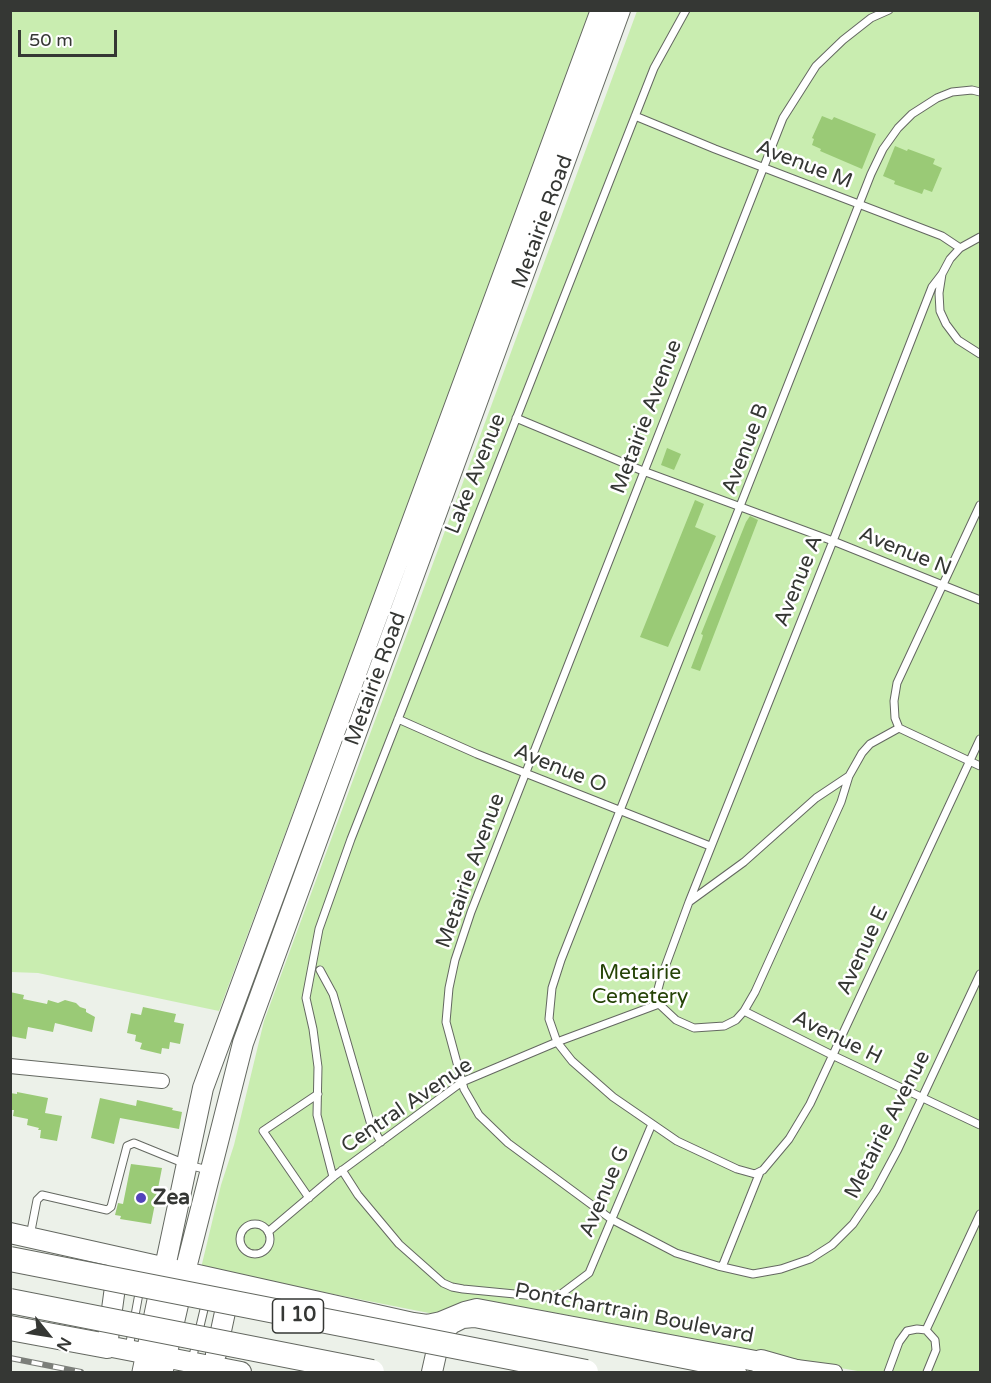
<!DOCTYPE html>
<style>
body{margin:0}
#map{position:relative;width:991px;height:1383px;overflow:hidden;background:#ecf1e9;font-family:"Varela Round",sans-serif}
canvas{display:block}
.frame{position:absolute;inset:0;border:12px solid #353734;pointer-events:none}
.north{position:absolute;left:18px;top:1305px;width:60px;height:60px;-webkit-text-stroke:4px #fff;paint-order:stroke;rotate:120deg;font-size:16px;font-weight:700;line-height:24px;text-align:center;color:#353734}
.north::after{content:'';display:block;margin:auto;width:21px;height:27px;background:#353734;clip-path:polygon(50% 0,100% 100%,50% 72%,0 100%)}
.scale{position:absolute;left:18px;top:30px;width:99px;height:27px;box-sizing:border-box;border:3px solid #353734;border-top:0;padding-left:8px;font-size:18px;line-height:21px;white-space:nowrap;color:#353734;-webkit-text-stroke:4px #fff;paint-order:stroke}
</style>
<div id="map">
<canvas width="991" height="1383"></canvas>
<div class="frame"></div>
<div class="north">N</div>
<div class="scale">50 m</div>
</div>
<script>
const ctx = document.querySelector('canvas').getContext('2d');
ctx.lineJoin = 'round';
function paint(path, color) {
  ctx.fillStyle = color;
  ctx.fill(path, 'evenodd');
}
function poly(rows) {
  const path = new Path2D();
  for (const r of rows) {
    if (r.length === 3) {
      path.moveTo(r[0] + r[2], r[1]);
      path.arc(r[0], r[1], r[2], 0, 2 * Math.PI);
      continue;
    }
    path.moveTo(r[0], r[1]);
    for (let i = 2; i < r.length; i += 2) path.lineTo(r[i], r[i + 1]);
  }
  return path;
}
function stroke(path, color, width, dash) {
  ctx.strokeStyle = color;
  ctx.lineWidth = width;
  ctx.lineCap = dash ? 'butt' : 'round';
  ctx.setLineDash(dash || []);
  ctx.stroke(path);
}
function label(font, color, halo, rows, align = 'center') {
  ctx.font = font + ' "Varela Round",sans-serif';
  ctx.lineWidth = 5;
  ctx.setLineDash([]);
  ctx.textBaseline = 'middle';
  ctx.strokeStyle = halo;
  ctx.fillStyle = color;
  for (const [text, x, y, turn = 0] of rows) {
    ctx.save();
    ctx.translate(x, y);
    ctx.rotate((+turn || 0) * Math.PI / 180);
    ctx.textAlign = isNaN(turn) ? turn : align;
    if (halo) ctx.strokeText(text, 0, 0);
    ctx.fillText(text, 0, 0);
    ctx.restore();
  }
}
paint(poly([
 [11,11,592,11,219,1011,38,973,11,972],
 [637,11,980,11,980,1372,863,1372,476,1303,439,1315,201,1268,221,1185,234,1145,264,1021]
]), '#c9edb0');
paint(poly([
 [822,116,832,120,834,117,876,134,862,169,820,151,821,149,812,145,814,139,812,138],
 [895,146,907,151,908,149,935,159,933,164,942,168,932,192,924,189,922,194,894,184,895,181,883,176],
 [667,448,681,454,674,470,661,465],
 [695,500,704,504,695,527,716,536,668,647,640,637],
 [750,516,758,520,700,671,691,668,702,639,703,635,701,634,746,522],
 [10,992,24,995,23,999,47,1004,48,1000,58,1003,65,1000,76,1003,80,1007,86,1009,86,1012,95,1017,92,1032,55,1023,53,1032,28,1027,26,1039,10,1036],
 [143,1007,176,1014,174,1022,184,1024,180,1044,170,1042,169,1049,162,1048,161,1054,140,1049,142,1043,135,1041,136,1035,127,1033,131,1013,141,1015],
 [17,1092,48,1098,45,1113,62,1116,57,1141,40,1138,41,1130,38,1130,39,1128,27,1125,28,1119,13,1116,14,1110,10,1110,10,1093,17,1094],
 [100,1098,136,1106,137,1100,173,1108,172,1110,182,1112,179,1129,120,1118,114,1144,91,1138],
 [131,1164,162,1168,151,1224,120,1219,121,1216,115,1215,118,1203,123,1204]
]), '#9aca76');
const lane = poly([
 [889,10,871,18,843,40,816,66,783,118,471,912,455,960,449,988,446,1022,464,1089,479,1115,508,1143,611,1219,676,1253,718,1266,753,1274,781,1269,810,1259,832,1245,853,1224,876,1190,898,1149,980,974],
 [980,92,972,90,952,92,937,98,912,114,898,128,883,149,871,174,561,960,552,988,549,1019,557,1042,572,1061,613,1097,677,1141,737,1169,755,1174,763,1170,789,1139,810,1104,980,739],
 [635,116,715,149,942,236,960,248],
 [980,237,960,248,950,259,942,274,939,293,940,311,946,324,958,340,980,354],
 [516,418,643,471,833,541,980,600],
 [398,719,477,754,710,846],
 [899,728,895,718,894,701,897,683,980,505],
 [899,728,980,766],
 [689,902,833,541,932,287,942,274],
 [320,970,333,994,371,1125,381,1142],
 [659,1004,676,1020,694,1028,724,1026,736,1020,744,1011,755,992,841,802,849,776],
 [744,1011,832,1055,980,1125],
 [342,1170,358,1195,399,1244,443,1283,452,1287,463,1289,546,1297,561,1294,589,1273,652,1124],
 [333,1177,317,1115,318,1067,313,1029,306,998,319,929,351,839,654,68,686,10],
 [309,1198,263,1131,318,1094],
 [255,1239,15],
 [268,1232,333,1177,462,1082,557,1042,659,1004,657,993,661,978,689,902,744,862,816,798,849,776,862,753,870,744,899,728],
 [30,1236,37,1200,42,1195,107,1210,111,1207,127,1146,134,1143,188,1165,208,1170],
 [722,1267,760,1172],
 [926,1330,980,1214],
 [129,1348,140,1288],
 [192,1360,206,1301],
 [888,1372,899,1342,907,1331,917,1329,926,1330,935,1340,936,1350,927,1372]
]);
const street = poly([
 [10,1066,162,1081],
 [439,1341,453,1326,463,1321,474,1320,739,1372],
 [789,1366,835,1372]
]);
const secondary = poly([
 [10,1233,413,1323,427,1325,441,1322,465,1312,477,1309,761,1362],
 [118,1265,107,1346,241,1372],
 [165,1267,203,1088,601,10],
 [185,1272,243,1043,620,10],
 [216,1354,230,1289],
 [432,1372,439,1341,433,1329]
]);
const primary = poly([
 [143,1372,165,1267],
 [162,1372,185,1272]
]);
const highway = poly([
 [10,1328,107,1346],
 [761,1362,796,1372]
]);
stroke(lane, '#646861', 9);
stroke(street, '#646861', 16);
stroke(secondary, '#646861', 22);
stroke(primary, '#646861', 23);
stroke(highway, '#646861', 26);
stroke(lane, '#fff', 7);
stroke(street, '#fff', 14);
stroke(secondary, '#fff', 20);
stroke(primary, '#fff', 21);
stroke(highway, '#fff', 24);
const rail = poly([
 [10,1358,81,1372]
]);
stroke(rail, '#7c7f7a', 6);
stroke(rail, '#fff', 4, [11]);
const highwayBridge = poly([
 [10,1259,586,1372],
 [10,1301,372,1372]
]);
stroke(highwayBridge, '#646861', 26, []);
stroke(highwayBridge, '#fff', 24);
for (const [x, y, r, color] of [
 [141,1198,6,"#5343bb"]
]) {
  const dot = new Path2D();
  dot.arc(x, y, r, 0, 2 * Math.PI);
  ctx.fillStyle = color;
  ctx.fill(dot);
  stroke(dot, '#fff', 2);
}
for (const [x, y, w] of [
 [298,1316,51]
]) {
  const box = new Path2D();
  box.roundRect(x - w / 2, y - 17, w, 34, 4.5);
  ctx.fillStyle = '#fff';
  ctx.fill(box);
  stroke(box, '#353734', 1.5);
}
label('bold 20px', '#353734', null, [
 ["I 10",298,1316]
]);
label('21px', '#353734', '#fff', [
 ["Avenue M",804,165,21],
 ["Metairie Road",543,222,-70],
 ["Metairie Avenue",647,417,-69],
 ["Avenue B",746,449,-69],
 ["Lake Avenue",476,474,-68],
 ["Avenue N",905,552,22],
 ["Avenue A",799,581,-68],
 ["Metairie Road",376,679,-70],
 ["Avenue O",560,769,22],
 ["Metairie Avenue",471,871,-70],
 ["Avenue E",863,951,-65],
 ["Avenue H",837,1038,26],
 ["Central Avenue",407,1106,-34],
 ["Metairie Avenue",888,1125,-63],
 ["Avenue G",605,1192,-67],
 ["Pontchartrain Boulevard",634,1314,11]
]);
label('21px', '#254306', '#fff', [
 ["Metairie",640,973],
 ["Cemetery",640,997]
]);
label('bold 21px', '#353734', '#fff', [
 ["Zea",153,1198]
], 'left');
</script>
